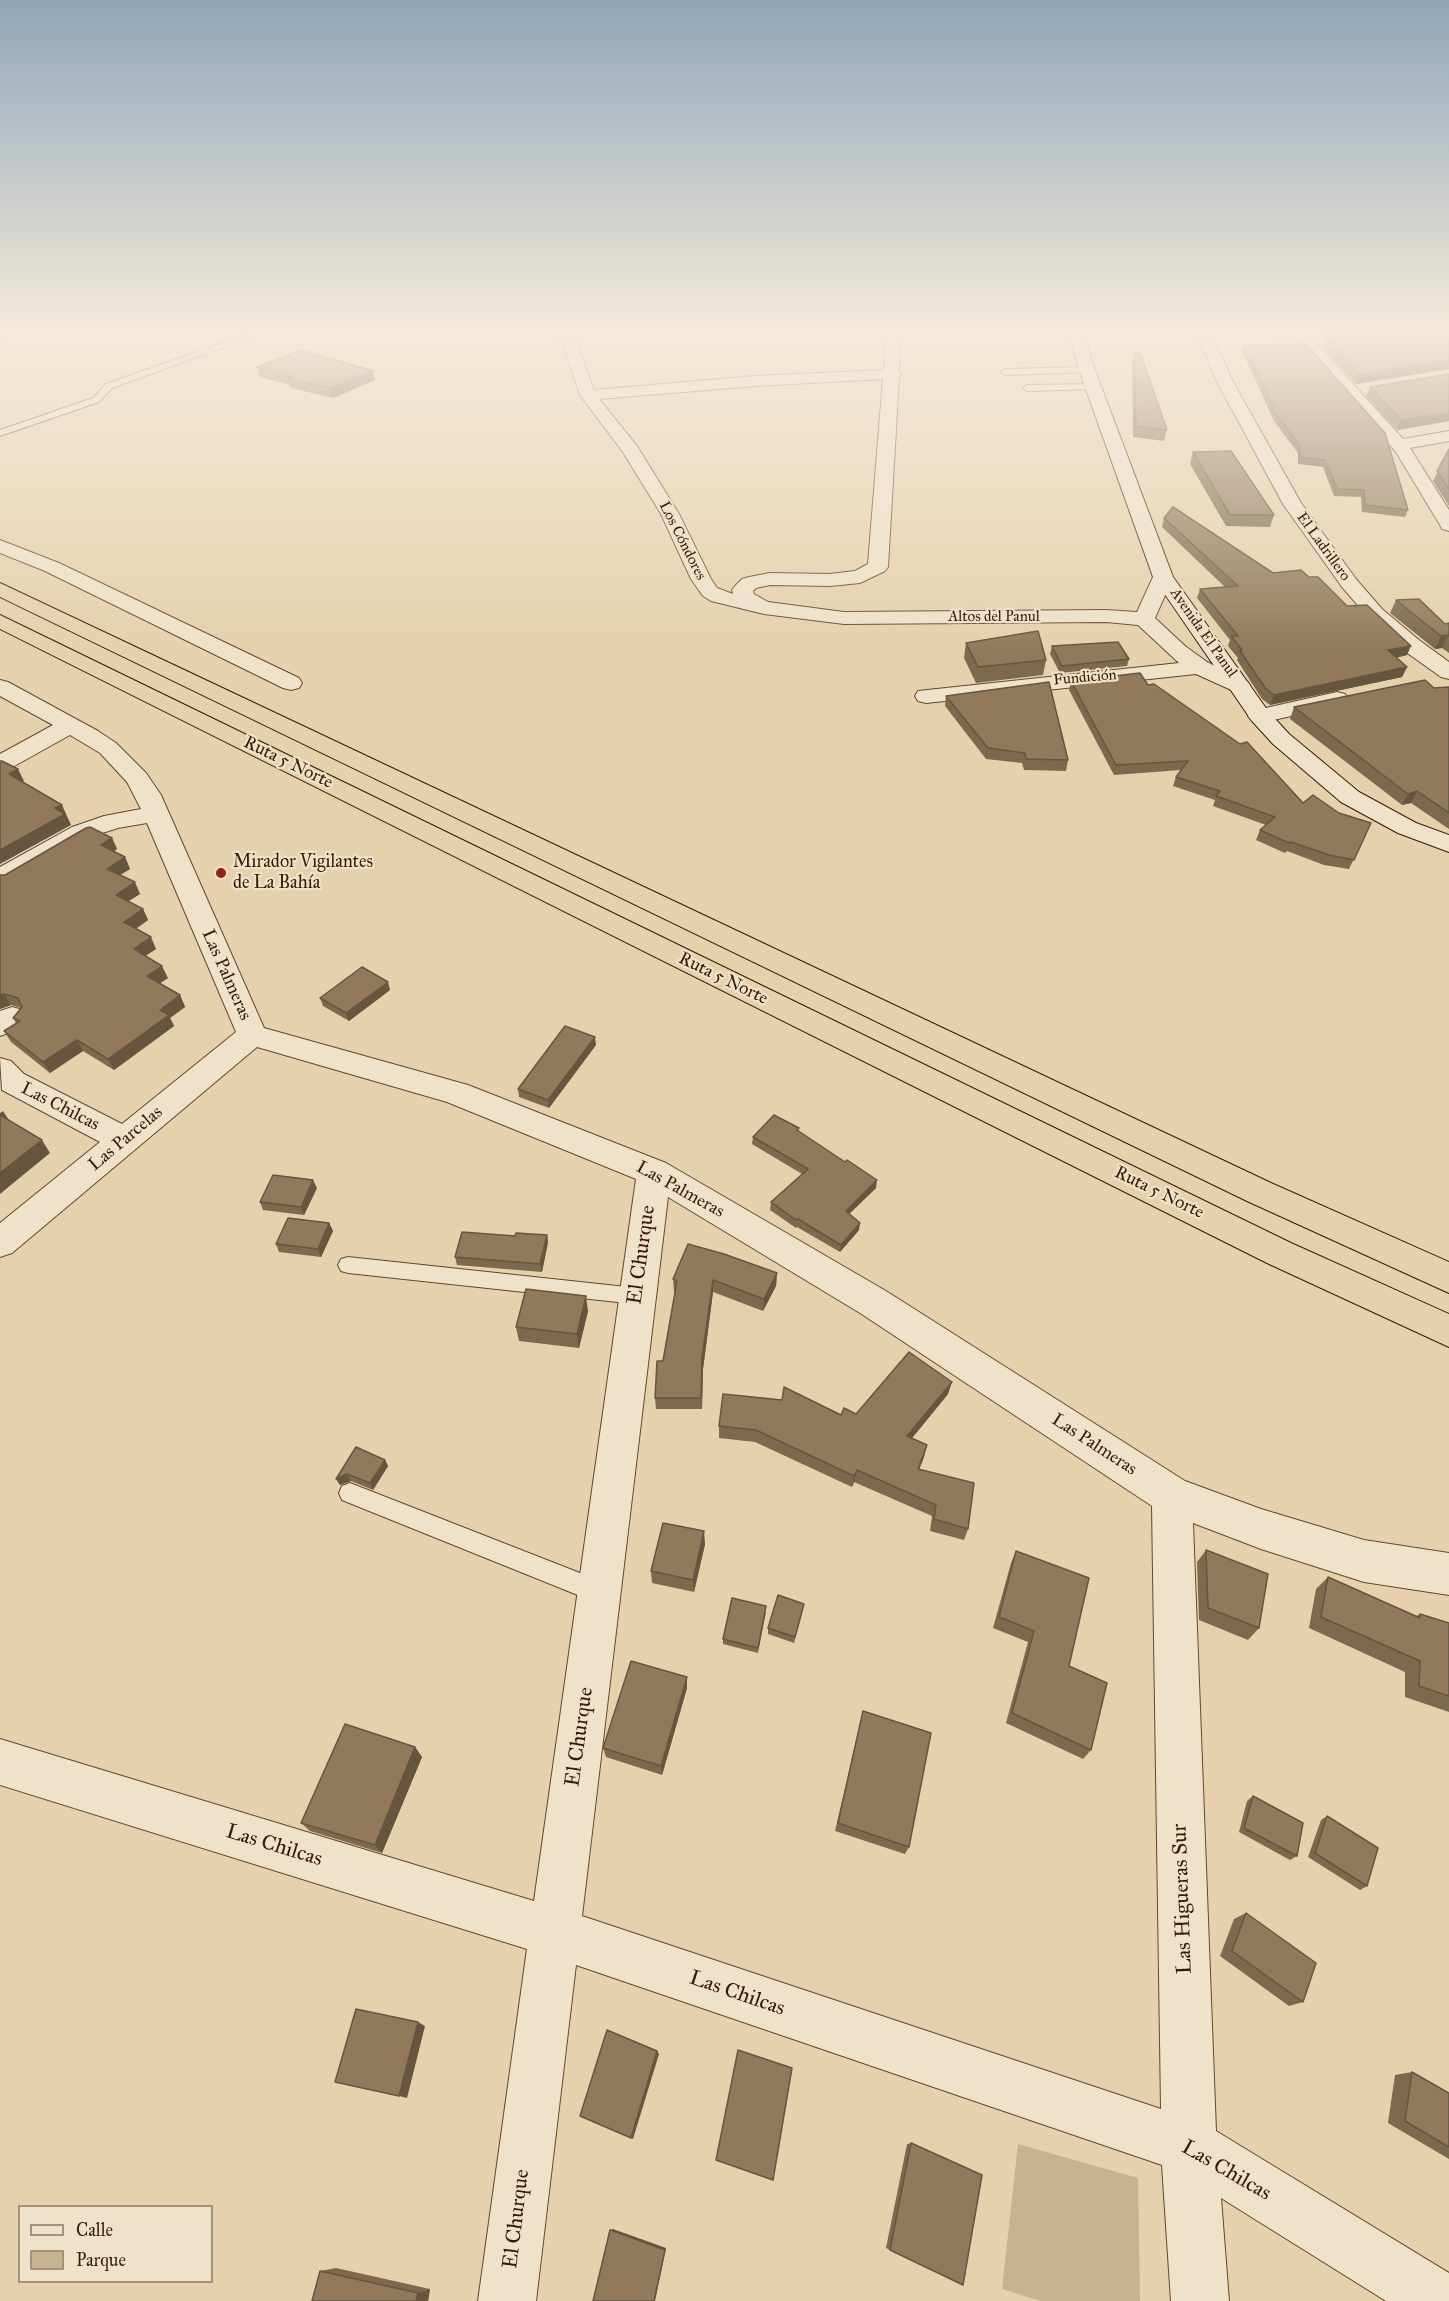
<!DOCTYPE html>
<meta charset="utf-8">
<style>
body{margin:0}
#map{position:relative;width:1449px;height:2301px;overflow:hidden;background:#e7d1ad;font-family:"IM FELL Great Primer",serif}
canvas{display:block}
.legend{position:absolute;left:18px;top:2205px;width:195px;height:78px;box-sizing:border-box;background:#efe1ca;border:2px solid #a6917a;margin:0;padding:8px 10px;list-style:none;font-size:18px;color:#381903}
.legend li{display:flex;align-items:center;gap:12px;height:30px}
.legend b{width:30px;border:2px solid #a6917a}
</style>
<div id="map">
<canvas width="1449" height="2301"></canvas>
<ul class="legend">
<li><b style="height:8px;background:#efe1ca"></b>Calle</li>
<li><b style="height:16px;background:#c9b290"></b>Parque</li>
</ul>
</div>
<script>
const ctx = document.querySelector('canvas').getContext('2d');
ctx.lineJoin = 'round';
function paint(path, color) {
  ctx.fillStyle = color;
  ctx.fill(path, 'evenodd');
}
function poly(rows) {
  const path = new Path2D();
  for (const r of rows) {
    path.moveTo(r[0], r[1]);
    for (let i = 2; i < r.length; i += 2) path.lineTo(r[i], r[i + 1]);
  }
  return path;
}
function stroke(path, color, width, dash) {
  ctx.strokeStyle = color;
  ctx.lineWidth = width;
  ctx.lineCap = dash ? 'butt' : 'round';
  ctx.setLineDash(dash || []);
  ctx.stroke(path);
}
function label(font, color, halo, rows, align = 'center') {
  ctx.font = font + ' "IM FELL Great Primer",serif';
  ctx.lineWidth = 4.5;
  ctx.setLineDash([]);
  ctx.textBaseline = 'middle';
  ctx.strokeStyle = halo;
  ctx.fillStyle = color;
  for (const [text, x, y, turn = 0] of rows) {
    ctx.save();
    ctx.translate(x, y);
    ctx.rotate((+turn || 0) * Math.PI / 180);
    ctx.textAlign = isNaN(turn) ? turn : align;
    if (halo) ctx.strokeText(text, 0, 0);
    ctx.fillText(text, 0, 0);
    ctx.restore();
  }
}
paint(poly([
 [1018,2144,1138,2178,1140,2301,1040,2301,1002,2289]
]), '#c9b290');
const lane = poly([
 [10,329,22,329,0,337,0,332,10,329],
 [262,329,274,329,112,388,99,402,0,436,0,430,93,398,106,384,262,329],
 [1087,367,1091,370,1090,372,1005,375,1001,372,1005,369,1087,367],
 [1093,384,1097,387,1096,389,1027,391,1023,388,1027,385,1093,384],
 [348,1257,636,1288,643,1290,646,1296,643,1302,636,1304,348,1273,341,1271,338,1265,341,1259,348,1257],
 [350,1483,608,1584,612,1592,608,1600,600,1604,342,1500,339,1493,342,1486,350,1483]
]);
const street = poly([
 [557,329,571,329,594,390,755,376,884,370,887,329,901,329,899,371,901,374,899,377,888,567,885,571,860,583,830,586,770,585,756,588,753,591,754,594,768,602,844,612,1106,610,1137,612,1153,577,1156,573,1163,571,1170,573,1173,577,1155,618,1185,646,1207,662,1248,682,1251,687,1248,692,1240,694,1196,674,926,703,918,701,915,696,918,691,1179,663,1138,625,1106,622,844,624,764,614,711,601,703,596,691,579,661,514,623,452,580,395,557,329],
 [883,379,868,564,855,571,830,574,770,573,749,577,742,579,735,586,732,590,733,594,717,588,711,579,679,514,637,446,599,399,755,386,883,379],
 [1195,329,1209,329,1232,380,1301,503,1356,579,1382,609,1419,640,1449,662,1449,679,1441,677,1403,650,1368,617,1342,587,1283,504,1216,380,1195,329],
 [1288,329,1303,329,1403,439,1449,431,1449,441,1410,448,1449,510,1449,531,1442,529,1440,525,1396,452,1288,329],
 [0,540,59,563,299,678,302,683,299,688,291,690,283,688,45,571,0,553,0,540],
 [0,680,8,682,98,731,116,743,146,773,161,795,264,1028,468,1085,666,1163,886,1291,1185,1481,1261,1509,1364,1540,1449,1553,1449,1595,1364,1582,1261,1549,1193,1523,1216,2131,1449,2273,1449,2301,1386,2301,1221,2198,1229,2301,1171,2301,1162,2165,576,1965,536,2301,478,2301,527,1949,0,1785,0,1739,534,1901,636,1179,447,1102,257,1047,12,1253,0,1257,0,1223,100,1142,2,1090,0,1058,11,1061,24,1074,122,1124,236,1032,147,823,118,828,90,837,10,884,0,886,0,867,72,827,104,816,141,809,127,782,100,753,70,735,9,769,0,771,0,754,53,725,0,696,0,680],
 [668,1197,860,1313,1152,1506,1161,2109,582,1916,668,1197],
 [1337,692,1345,694,1348,699,1345,704,1260,723,1252,721,1248,716,1252,711,1337,692],
 [12,1007,23,1010,27,1017,23,1024,11,1032,0,1036,0,1011,12,1007]
]);
const secondary = poly([
 [1068,329,1082,329,1095,370,1173,577,1268,711,1289,734,1359,792,1416,823,1449,835,1449,852,1398,833,1341,802,1273,744,1252,721,1153,577,1079,370,1068,329]
]);
const highway = poly([
 [0,583,1271,1183,1449,1262,1449,1293,1247,1201,0,597,0,583],
 [0,615,1291,1243,1449,1314,1449,1347,1267,1263,0,629,0,615]
]);
stroke(lane, '#64472e', 2);
stroke(street, '#64472e', 2);
stroke(secondary, '#381903', 2);
stroke(highway, '#381903', 2);
paint(lane, '#efe1ca');
paint(street, '#efe1ca');
paint(secondary, '#efe1ca');
paint(highway, '#e7d1ad');
paint(poly([
 [1324,329,1449,329,1449,369,1356,384,1323,348],
 [1244,345,1408,510,1405,517,1362,512,1361,497,1334,496,1323,467,1298,464,1298,453,1274,421,1242,351],
 [1134,353,1167,430,1164,441,1133,437,1132,363],
 [257,367,375,380,333,398,291,388,290,385,260,377],
 [1449,374,1449,421,1397,430,1366,397,1370,387],
 [1449,449,1449,506,1433,481],
 [1193,452,1274,515,1270,527,1226,526,1190,464],
 [1164,518,1273,573,1309,577,1347,606,1407,655,1396,658,1407,667,1402,677,1270,705,1262,699,1237,660,1238,658,1228,646,1230,640,1197,598,1200,589,1225,587,1162,527],
 [1396,600,1445,624,1449,623,1449,653,1442,648,1435,649,1390,613],
 [966,643,1046,660,1043,675,976,683,964,658],
 [1052,646,1129,659,1127,666,1060,673,1050,654],
 [1071,681,1148,685,1303,803,1371,823,1349,869,1324,865,1287,851,1285,853,1256,840,1260,830,1266,825,1213,806,1215,800,1173,786,1176,777,1181,770,1114,775,1069,690],
 [1449,687,1449,829,1411,803,1402,805,1290,719,1294,707,1434,688],
 [946,696,1068,760,1066,771,1024,770,1022,763,986,759,945,706],
 [112,838,117,849,114,851,125,857,130,869,120,875,140,894,128,901,143,909,148,920,136,929,156,949,145,956,168,978,159,983,180,995,185,1007,170,1018,174,1026,114,1070,83,1051,50,1073,11,1042,4,1031,16,1023,13,1018,21,1008,11,1005,0,1009,5,875],
 [390,990,349,1021,323,1006,320,998],
 [596,1045,549,1108,519,1097,518,1089],
 [799,1128,798,1131,876,1188,849,1214,859,1230,840,1252,797,1227,796,1228,770,1210,771,1202,802,1174,752,1144,753,1137],
 [317,1188,304,1215,263,1210,260,1202],
 [329,1223,333,1231,321,1257,279,1252,276,1244],
 [547,1235,548,1242,542,1272,457,1265,455,1257,515,1236],
 [777,1273,776,1286,763,1311,713,1292,703,1369,702,1409,656,1409,655,1398,663,1361,675,1292,674,1292,673,1279],
 [588,1311,579,1348,519,1341,516,1327],
 [948,1394,912,1438,924,1457,919,1469,968,1529,964,1540,930,1531,932,1516,854,1482,852,1487,755,1442,719,1438,719,1426,856,1414],
 [385,1460,388,1466,373,1490,351,1481,340,1485,336,1479],
 [705,1544,694,1592,652,1583,651,1571],
 [1206,1550,1259,1628,1248,1640,1199,1620,1197,1562],
 [1016,1551,1069,1666,1091,1750,1083,1759,1006,1723,1028,1642,993,1628,1011,1563],
 [1328,1577,1416,1616,1420,1614,1449,1623,1449,1712,1405,1697,1405,1672,1309,1628,1316,1589],
 [803,1609,794,1643,768,1634,768,1628],
 [766,1612,758,1653,723,1644,723,1639],
 [687,1688,662,1775,606,1757,603,1748],
 [863,1711,909,1847,905,1854,835,1831],
 [415,1747,422,1757,382,1853,310,1831,301,1823],
 [1253,1796,1297,1856,1290,1860,1239,1832,1247,1801],
 [1327,1816,1367,1886,1360,1890,1308,1857,1321,1820],
 [1246,1913,1303,2002,1289,2006,1220,1956,1234,1919],
 [1412,2072,1449,2093,1449,2159,1388,2123,1395,2075],
 [911,2143,963,2285,886,2248,907,2144],
 [336,2268,430,2289,428,2301,312,2301,320,2271]
]), '#7e684e');
paint(poly([
 [1449,360,1449,369,1356,384,1359,375],
 [373,371,375,380,333,398,331,388],
 [1449,413,1449,421,1397,430,1401,420],
 [1448,635,1442,648,1435,649,1441,636],
 [1411,646,1407,655,1384,660,1388,650],
 [1407,667,1402,677,1270,705,1274,695],
 [18,769,24,781,14,785,9,774],
 [1417,791,1411,803,1402,805,1408,794],
 [62,805,71,825,0,864,0,850,55,808],
 [112,838,117,849,106,856,101,845],
 [125,857,130,869,112,880,107,869],
 [135,882,140,894,121,906,116,895],
 [143,909,148,920,129,933,124,922],
 [151,937,156,949,139,960,134,949],
 [162,966,168,978,153,988,147,976],
 [388,982,390,990,349,1021,346,1013],
 [4,994,11,1005,0,1009,0,995],
 [180,995,185,1007,170,1018,174,1026,114,1070,108,1059,160,1010],
 [595,1037,596,1045,549,1108,548,1100],
 [77,1040,83,1051,50,1073,43,1062],
 [3,1111,12,1125,0,1116,0,1113],
 [42,1140,50,1153,0,1194,0,1173],
 [313,1180,317,1188,304,1215,301,1207],
 [877,1180,876,1188,845,1218,846,1211],
 [329,1223,333,1231,321,1257,318,1249],
 [860,1223,859,1230,840,1252,841,1245],
 [547,1235,548,1242,542,1272,540,1264],
 [777,1273,776,1286,763,1311,764,1299],
 [713,1280,713,1292,703,1369,702,1409,702,1357],
 [586,1296,588,1311,579,1348,577,1334],
 [952,1382,948,1394,904,1448,907,1436],
 [927,1445,924,1457,915,1480,918,1469],
 [385,1460,388,1466,373,1490,370,1483],
 [857,1470,854,1482,852,1487,854,1476],
 [347,1474,351,1481,340,1485,336,1479],
 [704,1531,705,1544,694,1592,693,1580],
 [687,1677,687,1688,662,1775,661,1766],
 [415,1747,422,1757,382,1853,375,1845],
 [418,2022,425,2026,407,2098,399,2096],
 [657,2051,659,2054,633,2139,631,2138],
 [613,2229,666,2248,655,2301,654,2301,610,2230],
 [430,2289,428,2301,416,2301,418,2293]
]), '#675540');
const building = poly([
 [1327,329,1449,329,1449,360,1359,375,1326,339,1327,329],
 [1306,344,1385,433,1408,510,1365,505,1364,490,1337,489,1325,460,1300,457,1300,446,1276,414,1244,345,1306,344],
 [302,350,373,371,331,388,289,379,292,377,257,367,302,350],
 [1140,352,1167,430,1136,426,1134,353,1140,352],
 [1449,374,1449,413,1401,420,1370,387,1449,374],
 [1449,449,1449,489,1437,471,1449,449],
 [1231,451,1274,515,1230,515,1193,452,1231,451],
 [1173,507,1273,573,1301,570,1309,577,1318,577,1347,606,1367,605,1411,646,1388,650,1407,667,1274,695,1266,689,1240,651,1242,650,1231,636,1238,636,1200,589,1238,586,1164,518,1173,507],
 [1419,599,1445,624,1449,623,1449,636,1448,635,1441,636,1396,600,1419,599],
 [1038,631,1046,660,978,667,966,643,1038,631],
 [1118,642,1129,659,1062,666,1052,646,1118,642],
 [1140,673,1148,685,1154,684,1240,744,1247,742,1303,803,1313,795,1339,813,1371,823,1354,860,1329,855,1291,842,1289,843,1260,830,1275,817,1216,796,1220,791,1176,777,1188,761,1116,765,1071,681,1140,673],
 [1425,680,1434,688,1449,687,1449,813,1417,791,1408,794,1294,707,1425,680],
 [1049,682,1068,760,1026,759,1025,753,988,748,946,696,1049,682],
 [0,761,2,761,18,769,9,774,62,805,55,808,65,814,0,850,0,761],
 [90,827,112,838,101,845,125,857,107,869,135,882,116,895,143,909,124,922,151,937,134,949,162,966,147,976,180,995,160,1010,169,1015,108,1059,77,1040,43,1062,4,1031,20,1021,13,1018,22,1007,18,998,4,994,0,995,0,875,5,875,86,828,90,827],
 [362,967,388,982,346,1013,320,998,362,967],
 [565,1026,595,1037,548,1100,518,1089,565,1026],
 [0,1115,42,1140,0,1173,0,1115],
 [774,1115,799,1128,797,1130,845,1162,847,1160,877,1180,846,1211,860,1223,841,1245,798,1219,796,1220,771,1202,808,1169,753,1137,774,1115],
 [273,1175,313,1180,301,1207,260,1202,273,1175],
 [288,1218,329,1223,318,1249,276,1244,288,1218],
 [462,1232,515,1236,516,1233,547,1235,540,1264,455,1257,462,1232],
 [688,1244,724,1254,777,1273,764,1299,713,1280,702,1357,701,1398,655,1398,657,1361,663,1361,677,1281,673,1279,688,1244],
 [526,1289,586,1296,577,1334,516,1327,526,1289],
 [909,1352,952,1382,907,1436,927,1445,918,1469,974,1483,968,1529,934,1519,936,1505,857,1470,854,1476,756,1430,719,1426,723,1394,782,1400,784,1387,841,1415,844,1408,856,1414,909,1352],
 [356,1447,385,1460,370,1483,347,1474,336,1479,356,1447],
 [663,1523,704,1531,693,1580,651,1571,663,1523],
 [1206,1550,1268,1574,1259,1628,1208,1608,1206,1550],
 [1016,1551,1089,1578,1069,1666,1107,1683,1091,1750,1012,1713,1034,1631,999,1617,1016,1551],
 [1328,1577,1420,1618,1420,1614,1449,1623,1449,1696,1419,1686,1420,1661,1321,1617,1328,1577],
 [778,1595,804,1604,795,1637,768,1628,778,1595],
 [732,1598,766,1606,758,1648,723,1639,732,1598],
 [631,1661,687,1677,661,1766,603,1748,631,1661],
 [863,1711,931,1733,909,1847,838,1823,863,1711],
 [345,1724,415,1747,375,1845,301,1823,345,1724],
 [1253,1796,1303,1823,1297,1856,1244,1828,1253,1796],
 [1327,1816,1378,1848,1367,1886,1315,1853,1327,1816],
 [1246,1913,1316,1963,1303,2002,1232,1951,1246,1913],
 [356,2009,418,2022,399,2096,335,2082,356,2009],
 [607,2030,657,2051,631,2138,580,2116,607,2030],
 [738,2050,792,2068,773,2180,716,2160,738,2050],
 [1412,2072,1449,2093,1449,2147,1405,2121,1412,2072],
 [911,2143,982,2175,963,2285,890,2250,911,2143],
 [610,2230,665,2250,654,2301,593,2301,610,2230],
 [320,2271,418,2293,416,2301,312,2301,320,2271]
]);
paint(building, '#93795b');
stroke(building, '#675540', 1.5);
const sky = ctx.createLinearGradient(0, 0, 0, 651);
sky.addColorStop(0, '#90a6b9');
sky.addColorStop(0.51, '#f4eada');
sky.addColorStop(1, '#f4eada00');
ctx.fillStyle = sky;
ctx.fillRect(0, 0, 1449, 651);
for (const [x, y, r, color] of [
 [221,873,6,"#8f2418"]
]) {
  const dot = new Path2D();
  dot.arc(x, y, r, 0, 2 * Math.PI);
  ctx.fillStyle = color;
  ctx.fill(dot);
  stroke(dot, '#efe1ca', 2);
}
label('15px', '#381903', '#efe1ca', [
 ["Los Cóndores",682,541,63],
 ["El Ladrillero",1323,547,54],
 ["Altos del Panul",994,617],
 ["Avenida El Panul",1203,633,55],
 ["Fundición",1085,678,-5]
]);
label('18px', '#381903', '#efe1ca', [
 ["Ruta 5 Norte",288,763,26],
 ["Las Palmeras",226,975,66],
 ["Ruta 5 Norte",723,979,26],
 ["Las Chilcas",60,1107,27],
 ["Las Parcelas",126,1139,-40],
 ["Las Palmeras",680,1190,29],
 ["Ruta 5 Norte",1159,1193,26],
 ["Las Palmeras",1094,1445,33]
]);
label('18px', '#381903', '#efe1ca', [
 ["Mirador Vigilantes",233,863],
 ["de La Bahía",233,884]
], 'left');
label('21px', '#381903', '#efe1ca', [
 ["El Churque",642,1255,-82],
 ["El Churque",580,1737,-82],
 ["Las Chilcas",274,1846,17],
 ["Las Higueras Sur",1183,1899,-92],
 ["Las Chilcas",737,1994,19],
 ["Las Chilcas",1226,2171,30],
 ["El Churque",517,2219,-83]
]);
</script>
